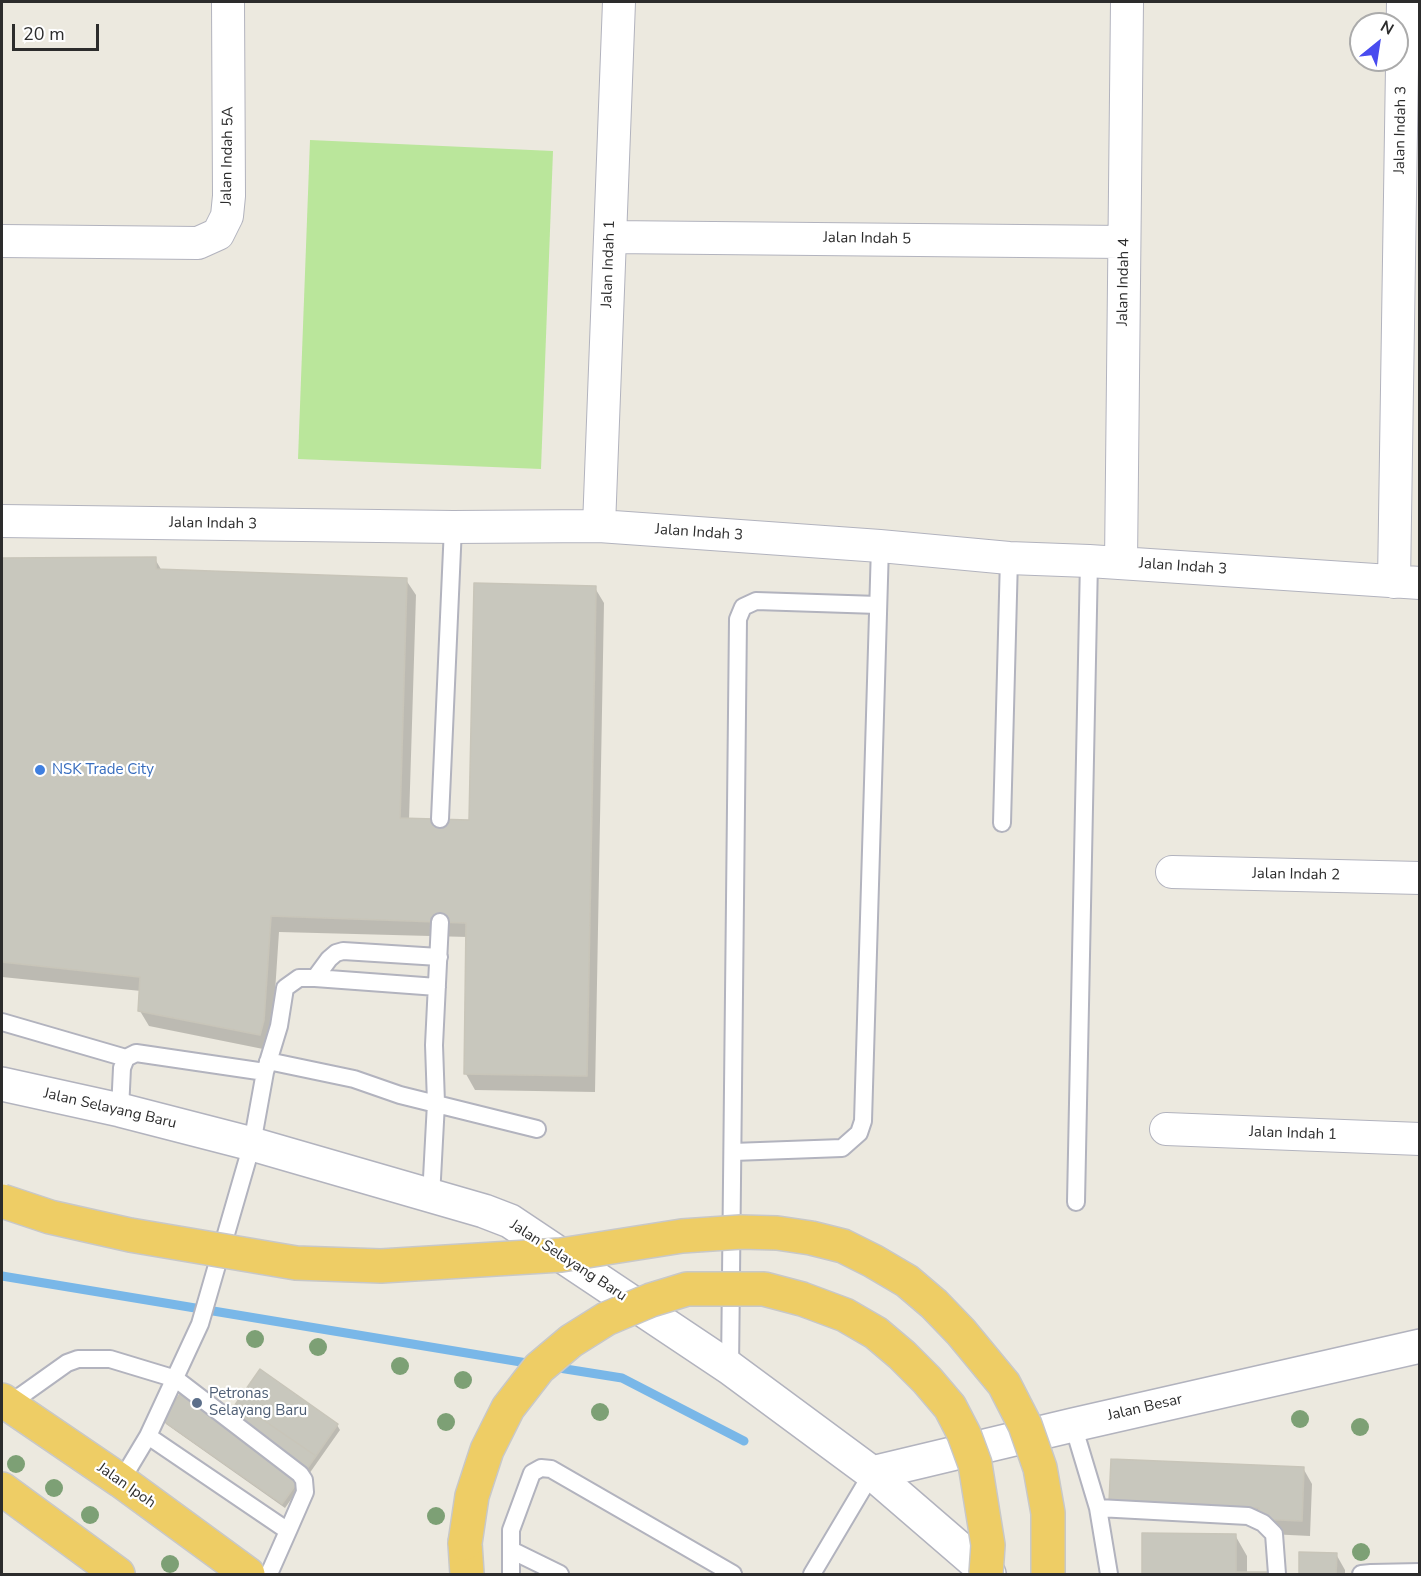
<!DOCTYPE html>
<style>
body{margin:0}
#map{position:relative;width:1421px;height:1576px;overflow:hidden;background:#ece9df;font-family:"Nunito Sans",sans-serif}
canvas{display:block}
.frame{position:absolute;inset:0;border:3px solid #2c2c2c;pointer-events:none}
.north{position:absolute;left:1349px;top:12px;width:60px;height:60px;box-sizing:border-box;background:#fff;border:2px solid #ababab;border-radius:50%;rotate:30deg;font-size:16px;font-weight:700;line-height:24px;text-align:center;color:#2c2c2c}
.north::after{content:'';display:block;margin:auto;width:21px;height:27px;background:#494cef;clip-path:polygon(50% 0,100% 100%,50% 72%,0 100%)}
.scale{position:absolute;left:12px;top:24px;width:87px;height:27px;box-sizing:border-box;border:3px solid #2c2c2c;border-top:0;padding-left:8px;font-size:18px;line-height:21px;white-space:nowrap;color:#2c2c2c;-webkit-text-stroke:4px #fff;paint-order:stroke}
</style>
<div id="map">
<canvas width="1421" height="1576"></canvas>
<div class="frame"></div>
<div class="north">N</div>
<div class="scale">20 m</div>
</div>
<script>
const ctx = document.querySelector('canvas').getContext('2d');
ctx.lineJoin = 'round';
function paint(path, color) {
  ctx.fillStyle = color;
  ctx.fill(path, 'evenodd');
}
function poly(rows) {
  const path = new Path2D();
  for (const r of rows) {
    path.moveTo(r[0], r[1]);
    for (let i = 2; i < r.length; i += 2) path.lineTo(r[i], r[i + 1]);
  }
  return path;
}
function stroke(path, color, width, dash) {
  ctx.strokeStyle = color;
  ctx.lineWidth = width;
  ctx.lineCap = dash ? 'butt' : 'round';
  ctx.setLineDash(dash || []);
  ctx.stroke(path);
}
function label(font, color, halo, rows, align = 'center') {
  ctx.font = font + ' "Nunito Sans",sans-serif';
  ctx.lineWidth = 4.5;
  ctx.setLineDash([]);
  ctx.textBaseline = 'middle';
  ctx.strokeStyle = halo;
  ctx.fillStyle = color;
  for (const [text, x, y, turn = 0] of rows) {
    ctx.save();
    ctx.translate(x, y);
    ctx.rotate((+turn || 0) * Math.PI / 180);
    ctx.textAlign = isNaN(turn) ? turn : align;
    if (halo) ctx.strokeText(text, 0, 0);
    ctx.fillText(text, 0, 0);
    ctx.restore();
  }
}
paint(poly([
 [310,140,553,151,541,469,298,459]
]), '#bae69b');
paint(poly([
 [155,559,162,571,406,580,416,595,409,820,470,822,595,588,604,603,595,1092,475,1090,466,1074,468,937,279,932,272,1037,268,1050,149,1026,140,1011,141,991,2,977,2,560],
 [227,1419,337,1425,340,1430,285,1508,166,1424,164,1420],
 [1113,1460,1303,1468,1312,1484,1310,1536,1269,1534],
 [1144,1535,1235,1535,1247,1556,1247,1574,1272,1574,1144,1574],
 [1301,1553,1336,1554,1345,1570,1345,1574,1301,1574]
]), '#0003');
stroke(poly([
 [2,1276,533,1364],
 [553,1367,622,1378,744,1441]
]), '#79b7e8', 9);
const building = poly([
 [156,557,156,569,407,578,400,818,469,820,474,583,596,586,587,1076,464,1074,466,923,271,916,264,1020,260,1035,138,1011,140,977,2,962,2,558,156,557],
 [260,1369,338,1424,316,1456,237,1402,260,1369],
 [185,1387,227,1417,237,1402,316,1456,282,1504,162,1420,185,1387],
 [1111,1459,1304,1467,1302,1521,1258,1519,1259,1508,1109,1502,1111,1459],
 [1142,1533,1236,1534,1236,1572,1273,1572,1273,1574,1142,1574,1142,1533],
 [1299,1552,1337,1553,1336,1574,1299,1574,1299,1552]
]);
paint(building, '#c8c7bd');
stroke(building, '#c8c5b9', 1.5);
const service = poly([
 [440,819,453,527],
 [1002,823,1009,558],
 [315,978,329,959,336,953,343,951,439,957],
 [2,1022,126,1058],
 [268,1061,354,1079,400,1095,537,1129],
 [120,1110,122,1068,126,1058,136,1053,265,1072],
 [733,1152,842,1148,859,1133,863,1121,880,546],
 [431,1197,436,1103,434,1045,440,922],
 [1076,1202,1089,561],
 [730,1368,738,619,743,607,756,601,878,605],
 [8,1405,67,1363,78,1359,110,1359,176,1379,300,1474,304,1480,305,1492,288,1531],
 [1073,1425,1098,1508,1109,1574],
 [121,1481,148,1436],
 [1098,1508,1248,1516,1263,1523,1274,1534,1277,1574],
 [511,1550,560,1574],
 [269,1574,288,1531,148,1436,200,1324,252,1144,265,1072,279,1026,285,988,299,978,315,978,437,987],
 [511,1574,511,1530,532,1473,541,1468,551,1469,733,1574],
 [812,1574,872,1473],
 [1361,1574,1371,1573,1420,1572]
]);
const minor = poly([
 [610,237,1124,242],
 [2,241,198,243,218,234,227,216,229,196,228,2],
 [2,521,453,527,599,526,880,546,1009,558,1089,561,1420,583],
 [599,526,619,2],
 [1121,563,1127,2],
 [1394,582,1403,2],
 [1172,872,1420,878],
 [1166,1129,1420,1139]
]);
const tertiary = poly([
 [2,1084,120,1110,252,1144,484,1211,510,1221,730,1368,872,1473,989,1574],
 [872,1473,1073,1425,1420,1346]
]);
const trunk = poly([
 [2,1400,121,1481,248,1574],
 [2,1489,118,1574],
 [465,1543,467,1574]
]);
stroke(service, '#b2b3be', 20);
stroke(minor, '#b2b3be', 34);
stroke(tertiary, '#b2b3be', 36);
stroke(trunk, '#c8c8c8', 36);
stroke(service, '#fff', 16);
stroke(minor, '#fff', 32);
stroke(tertiary, '#fff', 33);
stroke(trunk, '#eecd65', 33);
const trunkBridge = poly([
 [2,1201,50,1217,130,1235,296,1263,381,1266,561,1255,682,1236,741,1232,777,1233,811,1238,843,1246,873,1261,907,1281,934,1304,961,1332,1004,1384,1025,1425,1040,1468,1048,1513,1048,1574],
 [465,1543,472,1496,487,1450,508,1408,539,1368,571,1341,606,1319,651,1300,687,1289,764,1289,802,1299,845,1315,876,1333,902,1355,927,1380,950,1407,964,1434,975,1464,988,1545,986,1574]
]);
stroke(trunkBridge, '#c8c8c8', 36, []);
stroke(trunkBridge, '#eecd65', 33);
ctx.fillStyle = '#7da075';
for (const [x, y] of [
 [255,1339],
 [318,1347],
 [400,1366],
 [463,1380],
 [600,1412],
 [1300,1419],
 [446,1422],
 [1360,1427],
 [16,1464],
 [54,1488],
 [90,1515],
 [436,1516],
 [1361,1552],
 [170,1564]
]) {
  ctx.beginPath();
  ctx.arc(x, y, 9, 0, 2 * Math.PI);
  ctx.fill();
}
for (const [x, y, r, color] of [
 [40,770,6,"#3f7fe0"],
 [197,1403,6,"#5c6f8a"]
]) {
  const dot = new Path2D();
  dot.arc(x, y, r, 0, 2 * Math.PI);
  ctx.fillStyle = color;
  ctx.fill(dot);
  stroke(dot, '#fff', 2);
}
label('15px', '#2c2c2c', '#fff', [
 ["Jalan Indah 3",1401,130,-89],
 ["Jalan Indah 5A",228,156,-89],
 ["Jalan Indah 5",867,239,1],
 ["Jalan Indah 1",609,264,-88],
 ["Jalan Indah 4",1124,282,-89],
 ["Jalan Indah 3",213,524,1],
 ["Jalan Indah 3",699,533,4],
 ["Jalan Indah 3",1183,567,4],
 ["Jalan Indah 2",1296,875,1],
 ["Jalan Selayang Baru",110,1109,13],
 ["Jalan Indah 1",1293,1134,2],
 ["Jalan Selayang Baru",568,1261,33],
 ["Jalan Besar",1145,1408,-13],
 ["Jalan Ipoh",126,1486,35]
]);
label('15px', '#366cbe', '#fff', [
 ["NSK Trade City",52,770]
], 'left');
label('15px', '#4e5e75', '#fff', [
 ["Petronas",209,1394],
 ["Selayang Baru",209,1411]
], 'left');
</script>
